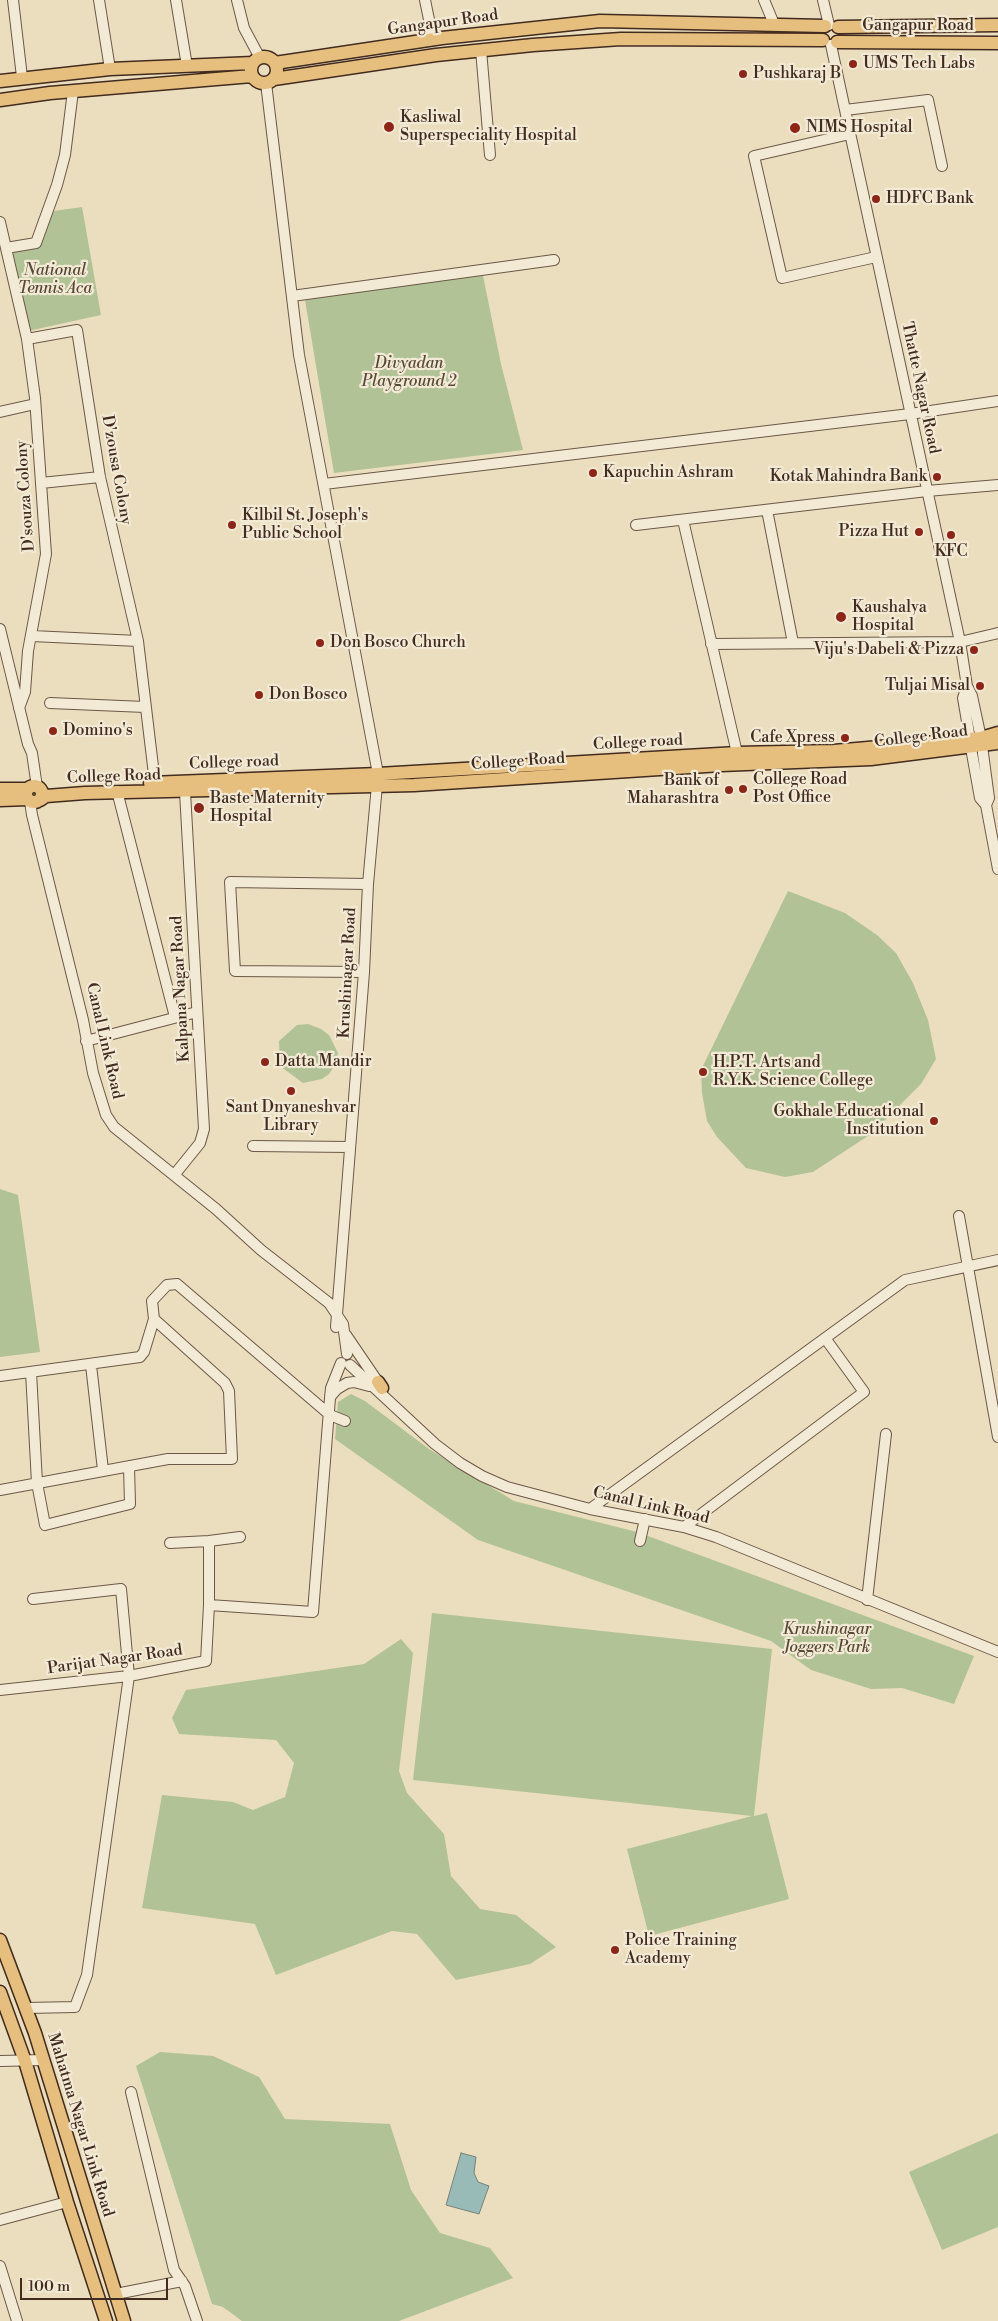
<!DOCTYPE html>
<style>
body{margin:0}
#map{position:relative;width:998px;height:2321px;overflow:hidden;background:#ebdebe;font-family:"Libre Bodoni",serif}
canvas{display:block}
.scale{position:absolute;left:20px;top:2278px;width:148px;height:22px;box-sizing:border-box;border:2px solid #422b1f;border-top:0;padding-left:6px;font-size:15px;line-height:18px;white-space:nowrap;color:#422b1f;-webkit-text-stroke:4px #f2ead5;paint-order:stroke}
</style>
<div id="map">
<canvas width="998" height="2321"></canvas>
<div class="scale">100 m</div>
</div>
<script>
const ctx = document.querySelector('canvas').getContext('2d');
ctx.lineJoin = 'round';
function paint(path, color) {
  ctx.fillStyle = color;
  ctx.fill(path, 'evenodd');
}
function poly(rows) {
  const path = new Path2D();
  for (const r of rows) {
    if (r.length === 3) {
      path.moveTo(r[0] + r[2], r[1]);
      path.arc(r[0], r[1], r[2], 0, 2 * Math.PI);
      continue;
    }
    path.moveTo(r[0], r[1]);
    for (let i = 2; i < r.length; i += 2) path.lineTo(r[i], r[i + 1]);
  }
  return path;
}
function stroke(path, color, width, dash) {
  ctx.strokeStyle = color;
  ctx.lineWidth = width;
  ctx.lineCap = dash ? 'butt' : 'round';
  ctx.setLineDash(dash || []);
  ctx.stroke(path);
}
function label(font, color, halo, rows, align = 'center') {
  ctx.font = font + ' "Libre Bodoni",serif';
  ctx.lineWidth = 4.5;
  ctx.setLineDash([]);
  ctx.textBaseline = 'middle';
  ctx.strokeStyle = halo;
  ctx.fillStyle = color;
  for (const [text, x, y, turn = 0] of rows) {
    ctx.save();
    ctx.translate(x, y);
    ctx.rotate((+turn || 0) * Math.PI / 180);
    ctx.textAlign = isNaN(turn) ? turn : align;
    if (halo) ctx.strokeText(text, 0, 0);
    ctx.fillText(text, 0, 0);
    ctx.restore();
  }
}
paint(poly([
 [82,207,101,315,28,331,8,251,38,245,54,211],
 [482,271,501,364,523,450,334,473,305,300],
 [788,891,845,913,877,935,896,953,913,983,928,1020,936,1059,921,1084,871,1134,813,1172,785,1177,746,1168,717,1137,707,1121,702,1093,701,1070],
 [308,1024,321,1029,329,1035,338,1053,335,1065,329,1074,322,1079,303,1083,280,1066,279,1041,297,1025],
 [0,1189,18,1195,40,1352,0,1357],
 [351,1394,365,1401,429,1449,514,1501,637,1532,974,1656,954,1704,902,1688,871,1689,811,1670,771,1641,478,1540,335,1439,338,1402],
 [432,1613,772,1649,754,1816,767,1813,789,1899,649,1936,627,1849,752,1816,413,1780],
 [401,1639,413,1653,399,1771,407,1793,444,1834,451,1876,480,1909,516,1915,556,1947,530,1964,456,1980,417,1934,392,1931,276,1975,255,1924,142,1908,162,1795,233,1802,253,1810,285,1797,294,1763,276,1740,179,1734,172,1718,186,1690,364,1664],
 [160,2052,213,2056,259,2077,285,2119,390,2124,411,2190,440,2233,490,2248,513,2278,399,2321,242,2321,223,2307,212,2304,136,2066],
 [998,2133,998,2227,942,2250,909,2172]
]), '#b1c296');
const water = poly([
 [461,2153,476,2157,474,2173,478,2182,489,2186,479,2214,446,2205,461,2153]
]);
paint(water, '#99bbb7');
stroke(water, '#76817a', 1);
const minor = poly([
 [13,0,22,77],
 [99,0,110,69],
 [176,0,187,66],
 [237,0,244,28,260,58],
 [425,0,433,39],
 [764,0,774,24],
 [823,0,829,25],
 [831,45,960,642,967,686,972,696,981,738],
 [481,50,490,155],
 [266,83,299,355,378,774,368,884,364,972,336,1327],
 [845,110,928,100,942,166],
 [850,134,754,156,782,278,876,257],
 [0,222,27,339,77,330,100,477,138,641,155,783],
 [6,248,36,243,57,185,65,155,73,91],
 [292,296,554,260],
 [0,412,35,404],
 [41,483,100,477],
 [324,484,910,414,998,401],
 [767,510,793,643],
 [683,520,737,753],
 [636,525,927,491,998,485],
 [0,629,28,744,32,753,37,787],
 [32,636,138,641],
 [711,644,960,642,998,633],
 [967,686,963,698,970,739],
 [50,703,145,707],
 [19,708,25,692,28,651,46,554,35,398,27,339],
 [982,746,989,798,986,805,998,869],
 [971,748,980,798,986,805],
 [117,791,175,1017],
 [30,801,32,815,83,1020,93,1073,106,1115,114,1127,216,1209,261,1250,329,1303,343,1324,347,1354],
 [364,972,235,971,230,882,368,884],
 [86,1041,197,1012],
 [253,1146,350,1147],
 [175,1174,200,1143,204,1129,185,792],
 [959,1216,998,1437],
 [346,1335,378,1382],
 [91,1365,103,1470],
 [350,1365,435,1444,460,1463,482,1476,507,1487,590,1509,684,1527,716,1537,998,1652],
 [31,1372,37,1483,45,1525,130,1504,129,1466],
 [0,1376,140,1357,144,1352,154,1319],
 [330,1397,337,1389,347,1383,354,1382,369,1386],
 [0,1490,168,1459,232,1459,229,1391,225,1383,154,1319,152,1301,167,1285,177,1284,330,1415,345,1421],
 [590,1509,905,1280,998,1260],
 [684,1527,864,1392,825,1338],
 [209,1541,240,1537],
 [640,1541,645,1519],
 [170,1543,209,1541,209,1605],
 [867,1600,886,1434],
 [0,1690,129,1676,206,1661,209,1605,313,1612,330,1398,331,1388,341,1363],
 [26,2008,75,2007,87,1975,129,1676,121,1589,33,1599],
 [0,2061,44,2060],
 [131,2092,174,2270,185,2286,197,2321],
 [0,2220,67,2202],
 [0,2266,17,2321],
 [116,2294,182,2281]
]);
const major = poly([
 [838,27,998,25],
 [837,42,998,43],
 [264,70,13],
 [275,63,442,38,600,21,825,26],
 [274,79,436,55,533,45,621,39,823,40],
 [0,81,110,69,253,63],
 [0,100,50,93,252,76],
 [150,783,378,774,737,753,834,751,981,738,998,733],
 [34,794,8],
 [0,789,28,789],
 [0,800,28,799],
 [40,800,46,796,85,793,414,785,721,765,871,759,998,743],
 [378,1382,382,1388],
 [0,1940,35,2033,124,2321],
 [0,1992,25,2061,67,2202,106,2321]
]);
stroke(minor, '#6c5847', 12);
stroke(major, '#422b1f', 15);
stroke(minor, '#f2ead5', 10);
stroke(major, '#e6bf7f', 12);
for (const [x, y, r, color] of [
 [853,64,5,"#8f2418"],
 [743,74,5,"#8f2418"],
 [389,127,6,"#8f2418"],
 [795,128,6,"#8f2418"],
 [876,199,5,"#8f2418"],
 [593,473,5,"#8f2418"],
 [937,477,5,"#8f2418"],
 [232,525,5,"#8f2418"],
 [919,532,5,"#8f2418"],
 [951,535,5,"#8f2418"],
 [841,617,6,"#8f2418"],
 [320,643,5,"#8f2418"],
 [974,650,5,"#8f2418"],
 [980,686,5,"#8f2418"],
 [259,695,5,"#8f2418"],
 [53,731,5,"#8f2418"],
 [845,738,5,"#8f2418"],
 [743,789,5,"#8f2418"],
 [729,790,5,"#8f2418"],
 [199,808,6,"#8f2418"],
 [265,1062,5,"#8f2418"],
 [703,1072,5,"#8f2418"],
 [291,1091,5,"#8f2418"],
 [934,1121,5,"#8f2418"],
 [615,1950,5,"#8f2418"]
]) {
  const dot = new Path2D();
  dot.arc(x, y, r, 0, 2 * Math.PI);
  ctx.fillStyle = color;
  ctx.fill(dot);
  stroke(dot, '#f2ead5', 2);
}
label('16px', '#422b1f', '#f2ead5', [
 ["Gangapur Road",443,23,-8],
 ["Gangapur Road",918,26],
 ["Thatte Nagar Road",920,388,78],
 ["D'zousa Colony",116,470,80],
 ["D'souza Colony",26,496,-94],
 ["College Road",921,737,-7],
 ["College road",638,743,-3],
 ["College Road",518,762,-4],
 ["College road",234,763,-2],
 ["College Road",114,777,-2],
 ["Krushinagar Road",348,973,-87],
 ["Kalpana Nagar Road",181,989,-93],
 ["Canal Link Road",104,1041,77],
 ["Canal Link Road",651,1506,13],
 ["Parijat Nagar Road",115,1660,-8],
 ["Mahatma Nagar Link Road",80,2125,73]
]);
label('16px', '#422b1f', '#f2ead5', [
 ["UMS Tech Labs",863,64],
 ["Pushkaraj B",753,74],
 ["Kasliwal",400,118],
 ["Superspeciality Hospital",400,136],
 ["NIMS Hospital",806,128],
 ["HDFC Bank",886,199],
 ["Kapuchin Ashram",603,473],
 ["Kotak Mahindra Bank",927,477,"right"],
 ["Kilbil St. Joseph's",242,516],
 ["Public School",242,534],
 ["Pizza Hut",909,532,"right"],
 ["KFC",951,552,"center"],
 ["Kaushalya",852,608],
 ["Hospital",852,626],
 ["Don Bosco Church",330,643],
 ["Viju's Dabeli & Pizza",964,650,"right"],
 ["Tuljai Misal",970,686,"right"],
 ["Don Bosco",269,695],
 ["Domino's",63,731],
 ["Cafe Xpress",835,738,"right"],
 ["College Road",753,780],
 ["Post Office",753,798],
 ["Bank of",719,781,"right"],
 ["Maharashtra",719,799,"right"],
 ["Baste Maternity",210,799],
 ["Hospital",210,817],
 ["Datta Mandir",275,1062],
 ["H.P.T. Arts and",713,1063],
 ["R.Y.K. Science College",713,1081],
 ["Sant Dnyaneshvar",291,1108,"center"],
 ["Library",291,1126,"center"],
 ["Gokhale Educational",924,1112,"right"],
 ["Institution",924,1130,"right"],
 ["Police Training",625,1941],
 ["Academy",625,1959]
], 'left');
label('italic 16px', '#584937', '#f2ead5', [
 ["National",55,271],
 ["Tennis Aca",55,289],
 ["Divyadan",409,364],
 ["Playground 2",409,382],
 ["Krushinagar",827,1630],
 ["Joggers Park",827,1648]
]);
</script>
